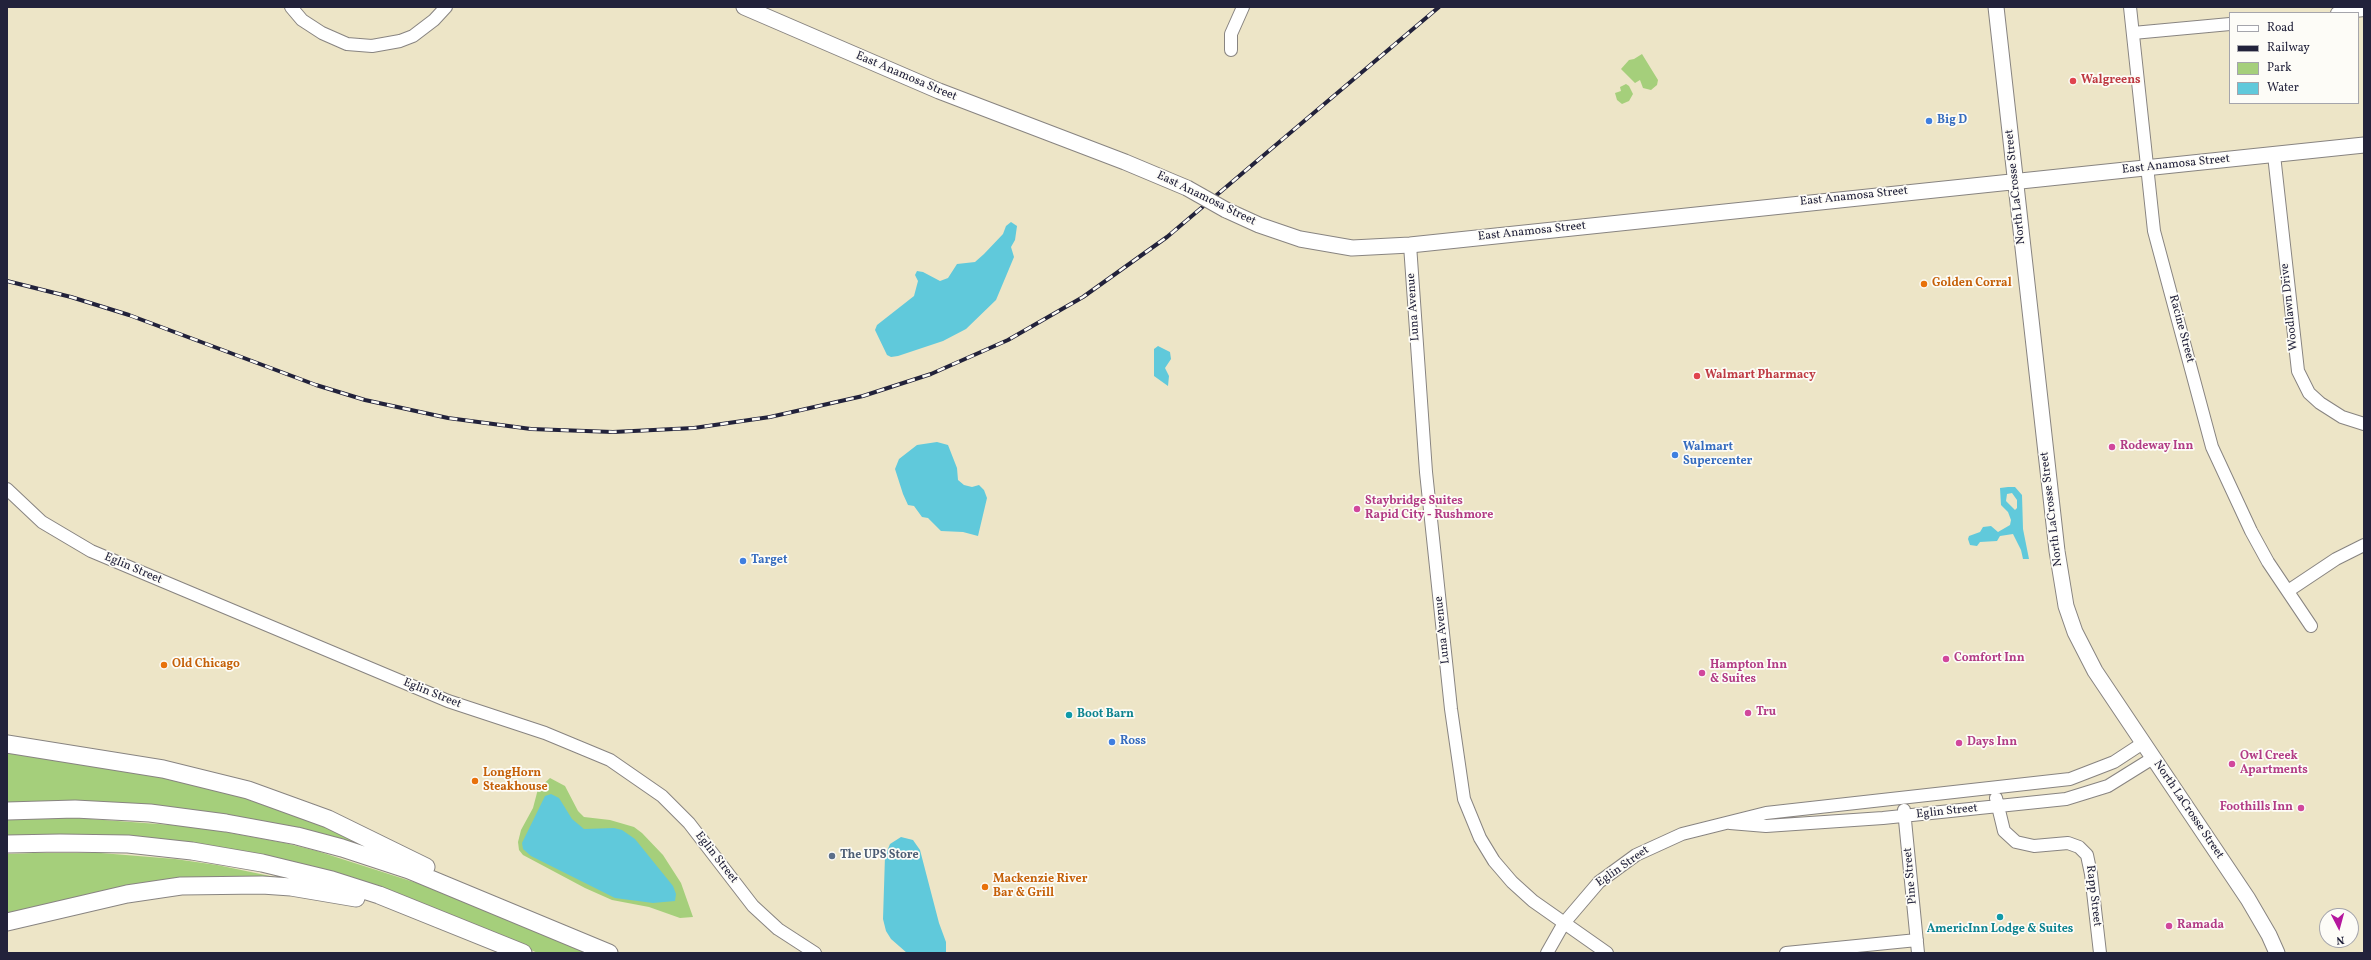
<!DOCTYPE html>
<style>
body{margin:0}
#map{position:relative;width:2371px;height:960px;overflow:hidden;background:#ede5c7;font-family:Vollkorn,serif}
canvas{display:block}
.frame{position:absolute;inset:0;border:8px solid #22223b;pointer-events:none}
.legend{position:absolute;left:2229px;top:12px;width:130px;height:92px;box-sizing:border-box;background:#fdfcf7;border:1px solid #a5a5ac;margin:0;padding:5px 7px;list-style:none;font-size:12px;color:#22223b}
.legend li{display:flex;align-items:center;gap:8px;height:20px}
.legend b{width:20px;border:1px solid #a5a5ac}
.north{position:absolute;left:2319px;top:908px;width:40px;height:40px;box-sizing:border-box;background:#fdfcf7;border:1px solid #a5a5ac;border-radius:50%;rotate:174deg;font-size:11px;font-weight:700;line-height:16px;text-align:center;color:#22223b}
.north::after{content:'';display:block;margin:auto;width:14px;height:18px;background:#b5179e;clip-path:polygon(50% 0,100% 100%,50% 72%,0 100%)}
</style>
<div id="map">
<canvas width="2371" height="960"></canvas>
<div class="frame"></div>
<ul class="legend">
<li><b style="height:5px;background:#fff"></b>Road</li>
<li><b style="height:5px;background:#22223b"></b>Railway</li>
<li><b style="height:11px;background:#a5cf7b"></b>Park</li>
<li><b style="height:11px;background:#60c9db"></b>Water</li>
</ul>
<div class="north">N</div>
</div>
<script>
const ctx = document.querySelector('canvas').getContext('2d');
ctx.lineJoin = 'round';
function paint(path, color) {
  ctx.fillStyle = color;
  ctx.fill(path, 'evenodd');
}
function poly(rows) {
  const path = new Path2D();
  for (const r of rows) {
    path.moveTo(r[0], r[1]);
    for (let i = 2; i < r.length; i += 2) path.lineTo(r[i], r[i + 1]);
  }
  return path;
}
function stroke(path, color, width, dash) {
  ctx.strokeStyle = color;
  ctx.lineWidth = width;
  ctx.lineCap = dash ? 'butt' : 'round';
  ctx.setLineDash(dash || []);
  ctx.stroke(path);
}
function label(font, color, halo, rows, align = 'center') {
  ctx.font = font + ' Vollkorn,serif';
  ctx.lineWidth = 3.5;
  ctx.setLineDash([]);
  ctx.textBaseline = 'middle';
  ctx.strokeStyle = halo;
  ctx.fillStyle = color;
  for (const [text, x, y, turn = 0] of rows) {
    ctx.save();
    ctx.translate(x, y);
    ctx.rotate((+turn || 0) * Math.PI / 180);
    ctx.textAlign = isNaN(turn) ? turn : align;
    if (halo) ctx.strokeText(text, 0, 0);
    ctx.fillText(text, 0, 0);
    ctx.restore();
  }
}
paint(poly([
 [1642,54,1658,80,1657,85,1651,90,1643,88,1640,80,1635,83,1621,69,1629,60,1634,59],
 [1626,84,1629,86,1633,94,1629,101,1622,104,1617,100,1615,93,1621,91,1620,87],
 [7,753,135,770,203,784,314,819,383,854,312,832,7,803],
 [550,778,565,786,578,811,584,817,610,820,634,827,642,833,663,855,681,883,693,917,680,918,649,907,612,900,585,888,523,855,519,850,518,842,521,830,533,808,538,789],
 [64,817,198,827,285,843,317,851,420,884,587,953,538,953,465,922,319,871,7,839,7,819],
 [34,853,101,853,175,859,217,865,299,882,276,882,7,917,7,854]
]), '#a5cf7b');
paint(poly([
 [1011,222,1017,226,1015,240,1011,247,1014,257,996,300,966,329,943,341,898,356,891,357,887,355,875,330,877,325,914,296,918,281,915,275,917,271,923,272,940,281,948,278,957,264,975,262,984,254,1003,234,1006,226],
 [1158,346,1170,352,1171,359,1165,368,1169,376,1168,386,1154,376,1154,349],
 [937,442,948,445,957,468,958,480,964,485,972,487,979,485,984,490,987,498,978,536,963,532,941,531,928,518,922,517,914,506,908,505,903,494,895,469,899,459,917,445],
 [2008,487,2015,487,2022,495,2023,529,2029,559,2023,559,2021,550,2013,534,2000,536,1997,541,1980,542,1977,546,1970,545,1968,539,1969,536,1980,532,1983,527,1991,526,1998,532,2010,525,2011,520,2008,512,2001,505,2000,488],
 [2012,493,2017,500,2017,508,2015,510,2006,501,2007,494],
 [551,794,559,798,572,819,584,829,614,828,622,830,635,839,673,886,676,894,675,901,653,903,615,898,531,856,523,849,522,843,545,796],
 [901,837,913,840,920,850,939,923,946,942,946,953,907,953,891,939,886,931,883,919,885,856,890,844]
]), '#60c9db');
const minor = poly([
 [291,7,302,20,322,33,347,44,372,46,400,41,413,36,434,20,446,7],
 [2130,7,2154,231,2212,447,2251,531,2268,562,2311,626],
 [2337,13,2364,10],
 [2133,33,2230,24],
 [1231,50,1231,34,1243,7],
 [2274,155,2298,371,2309,393,2320,403,2342,417,2364,424],
 [1410,245,1426,472,1451,709,1464,799,1480,838,1494,861,1512,882,1533,901,1607,953],
 [7,489,42,522,91,551,448,701,545,733,610,760,662,796,689,823,753,906,778,929,815,953],
 [2288,591,2336,559,2364,545],
 [1996,798,2004,831,2016,842,2034,846,2068,843,2079,847,2087,855,2091,874,2100,953],
 [1904,810,1918,953],
 [1730,823,1766,826,1883,818,2066,799,2108,786,2153,758],
 [1547,953,1564,923,1599,882,1636,855,1682,834,1766,813,2070,779,2114,762,2143,743],
 [1786,953,1917,940]
]);
const major = poly([
 [744,7,939,91,1125,162,1187,188],
 [1996,7,2057,551,2066,606,2075,632,2095,671,2248,899,2269,935,2277,953],
 [1226,210,1259,225,1300,239,1352,248,1410,245,2364,145]
]);
const highway = poly([
 [7,744,163,769,248,790,328,819,426,867],
 [7,811,75,809,150,813,226,823,297,836,342,848,409,870,609,953],
 [7,844,60,843,128,844,192,851,262,863,332,880,379,895,523,953],
 [7,922,127,894,181,886,262,885,291,887,356,898]
]);
stroke(minor, '#888481', 14);
stroke(major, '#888481', 17);
stroke(highway, '#888481', 19);
stroke(minor, '#fff', 12);
stroke(major, '#fff', 15);
stroke(highway, '#fff', 17);
const rail = poly([
 [7,281,71,297,129,315,316,385,365,400,448,418,531,429,613,432,694,428,770,417,863,396,931,374,1008,340,1083,297,1167,237,1439,7]
]);
stroke(rail, '#22223b', 4);
stroke(rail, '#fdfcf7', 2.5, [8]);
const majorBridge = poly([
 [1187,188,1226,210]
]);
stroke(majorBridge, '#888481', 17, []);
stroke(majorBridge, '#fff', 15);
for (const [x, y, r, color] of [
 [2073,81,4,"#e0444e"],
 [1929,121,4,"#3f7fe0"],
 [1924,284,4,"#e8710a"],
 [1697,376,4,"#e0444e"],
 [2112,447,4,"#d1479c"],
 [1675,455,4,"#3f7fe0"],
 [1357,509,4,"#d1479c"],
 [743,561,4,"#3f7fe0"],
 [1946,659,4,"#d1479c"],
 [164,665,4,"#e8710a"],
 [1702,673,4,"#d1479c"],
 [1748,713,4,"#d1479c"],
 [1069,715,4,"#0f9aa8"],
 [1112,742,4,"#3f7fe0"],
 [1959,743,4,"#d1479c"],
 [2232,764,4,"#d1479c"],
 [475,781,4,"#e8710a"],
 [2301,808,4,"#d1479c"],
 [832,856,4,"#5c6f8a"],
 [985,887,4,"#e8710a"],
 [2000,917,4,"#0f9aa8"],
 [2169,926,4,"#d1479c"]
]) {
  const dot = new Path2D();
  dot.arc(x, y, r, 0, 2 * Math.PI);
  ctx.fillStyle = color;
  ctx.fill(dot);
  stroke(dot, '#fdfcf7', 1.5);
}
label('12px', '#22223b', '#fdfcf7', [
 ["East Anamosa Street",906,77,23],
 ["East Anamosa Street",2176,165,-6],
 ["North LaCrosse Street",2016,187,-96],
 ["East Anamosa Street",1854,197,-6],
 ["East Anamosa Street",1206,199,26],
 ["East Anamosa Street",1532,232,-6],
 ["Luna Avenue",1414,307,-94],
 ["Woodlawn Drive",2290,307,-96],
 ["Racine Street",2181,329,75],
 ["North LaCrosse Street",2052,509,-97],
 ["Eglin Street",133,569,23],
 ["Luna Avenue",1443,630,-96],
 ["Eglin Street",432,694,22],
 ["North LaCrosse Street",2188,810,56],
 ["Eglin Street",1947,812,-6],
 ["Eglin Street",716,858,52],
 ["Eglin Street",1623,867,-35],
 ["Pine Street",1911,876,-95],
 ["Rapp Street",2093,896,83]
]);
label('bold 12px', '#be3a42', '#fdfcf7', [
 ["Walgreens",2081,81],
 ["Walmart Pharmacy",1705,376]
], 'left');
label('bold 12px', '#366cbe', '#fdfcf7', [
 ["Big D",1937,121],
 ["Walmart",1683,448],
 ["Supercenter",1683,462],
 ["Target",751,561],
 ["Ross",1120,742]
], 'left');
label('bold 12px', '#c56008', '#fdfcf7', [
 ["Golden Corral",1932,284],
 ["Old Chicago",172,665],
 ["LongHorn",483,774],
 ["Steakhouse",483,788],
 ["Mackenzie River",993,880],
 ["Bar & Grill",993,894]
], 'left');
label('bold 12px', '#b23c85', '#fdfcf7', [
 ["Rodeway Inn",2120,447],
 ["Staybridge Suites",1365,502],
 ["Rapid City - Rushmore",1365,516],
 ["Comfort Inn",1954,659],
 ["Hampton Inn",1710,666],
 ["& Suites",1710,680],
 ["Tru",1756,713],
 ["Days Inn",1967,743],
 ["Owl Creek",2240,757],
 ["Apartments",2240,771],
 ["Foothills Inn",2293,808,"right"],
 ["Ramada",2177,926]
], 'left');
label('bold 12px', '#0d838f', '#fdfcf7', [
 ["Boot Barn",1077,715],
 ["AmericInn Lodge & Suites",2000,930,"center"]
], 'left');
label('bold 12px', '#4e5e75', '#fdfcf7', [
 ["The UPS Store",840,856]
], 'left');
</script>
